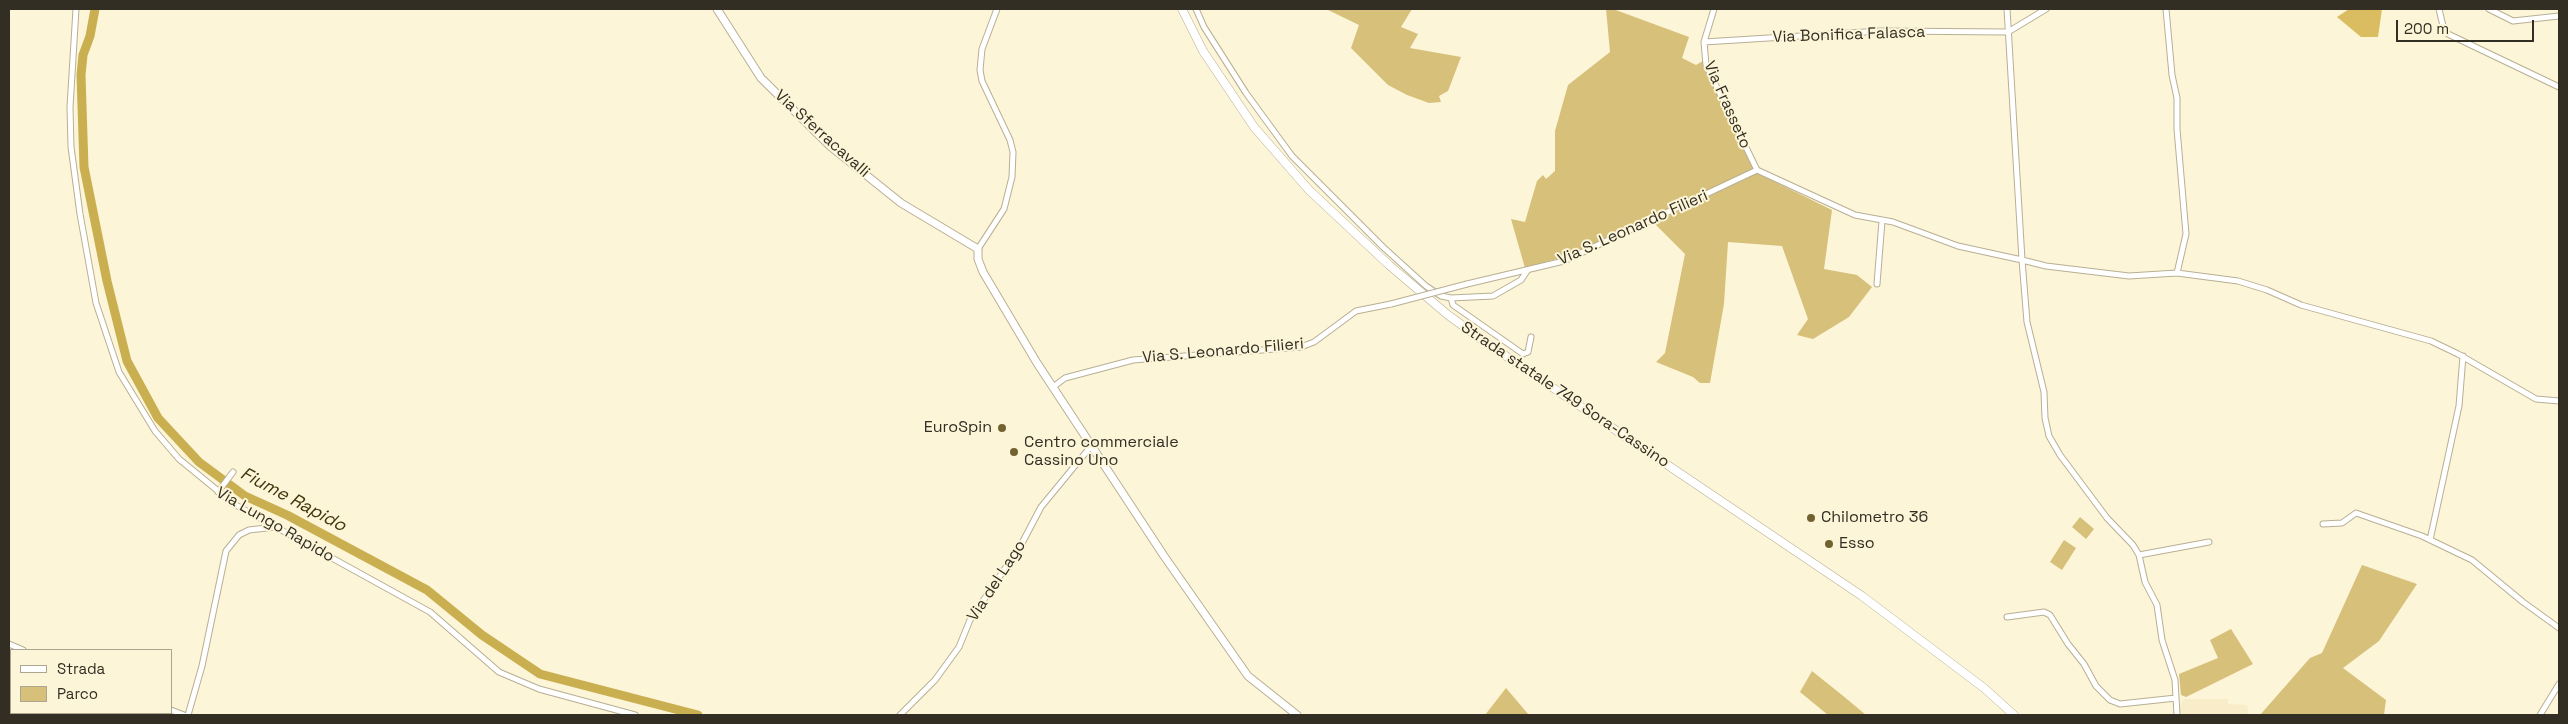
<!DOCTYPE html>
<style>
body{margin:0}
#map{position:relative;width:2568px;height:724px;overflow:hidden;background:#fdf5d8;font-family:"Space Grotesk",sans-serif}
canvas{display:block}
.frame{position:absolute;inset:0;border:10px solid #322e23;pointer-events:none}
.legend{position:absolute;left:10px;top:649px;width:162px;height:65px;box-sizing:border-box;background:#fdf5d8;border:1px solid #aca590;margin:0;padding:6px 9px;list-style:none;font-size:15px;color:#322e23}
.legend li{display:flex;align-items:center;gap:10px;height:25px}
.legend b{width:25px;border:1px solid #aca590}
.scale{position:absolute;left:2396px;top:20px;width:138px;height:22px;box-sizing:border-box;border:2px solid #322e23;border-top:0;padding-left:6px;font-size:15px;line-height:18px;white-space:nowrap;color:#322e23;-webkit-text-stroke:4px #fdf5d8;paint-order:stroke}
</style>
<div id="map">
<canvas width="2568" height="724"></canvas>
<div class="frame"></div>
<ul class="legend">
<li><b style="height:6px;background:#fff"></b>Strada</li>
<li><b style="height:14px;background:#d6c07a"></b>Parco</li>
</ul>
<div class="scale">200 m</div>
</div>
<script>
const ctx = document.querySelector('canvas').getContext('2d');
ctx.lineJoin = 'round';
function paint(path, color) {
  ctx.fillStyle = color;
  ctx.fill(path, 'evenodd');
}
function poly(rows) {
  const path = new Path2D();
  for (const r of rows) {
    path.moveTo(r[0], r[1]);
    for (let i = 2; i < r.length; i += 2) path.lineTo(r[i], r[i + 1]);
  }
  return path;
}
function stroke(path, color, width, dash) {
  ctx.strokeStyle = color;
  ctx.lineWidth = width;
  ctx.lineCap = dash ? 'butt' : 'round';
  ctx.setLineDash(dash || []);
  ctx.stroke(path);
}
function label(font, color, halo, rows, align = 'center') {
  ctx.font = font + ' "Space Grotesk",sans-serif';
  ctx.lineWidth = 4;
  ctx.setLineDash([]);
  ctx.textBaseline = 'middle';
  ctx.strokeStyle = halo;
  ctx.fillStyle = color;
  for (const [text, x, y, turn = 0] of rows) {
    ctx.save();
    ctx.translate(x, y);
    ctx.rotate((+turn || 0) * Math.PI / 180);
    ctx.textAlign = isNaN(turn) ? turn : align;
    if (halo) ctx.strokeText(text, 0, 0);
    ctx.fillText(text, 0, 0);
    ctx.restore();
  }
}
paint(poly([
 [2184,699,2228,699,2228,704,2247,705,2249,715,2180,715,2179,706]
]), '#f8edc8');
paint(poly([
 [1326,9,1412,9,1401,27,1418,34,1410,48,1461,57,1448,91,1439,96,1441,102,1429,103,1407,95,1388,85,1351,48,1359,25],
 [1606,9,1613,9,1689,37,1682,58,1696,65,1703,61,1753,168,1751,172,1720,187,1567,256,1525,268,1511,219,1525,222,1537,181,1543,175,1546,179,1555,171,1555,131,1568,85,1610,52],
 [1757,173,1832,210,1824,269,1857,275,1872,287,1849,317,1813,339,1797,335,1808,319,1782,246,1728,242,1724,304,1710,383,1700,383,1693,377,1656,362,1665,353,1685,254,1654,223],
 [2080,517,2094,529,2086,539,2072,527],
 [2064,540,2076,548,2062,570,2050,562],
 [2362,565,2417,584,2379,641,2343,668,2386,700,2384,715,2260,715,2310,658,2322,653],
 [2231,629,2253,664,2186,697,2181,695,2179,674,2218,658,2210,640],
 [1812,671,1842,695,1866,715,1828,715,1800,692],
 [1506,688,1529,715,1485,715]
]), '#d6c07a');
paint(poly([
 [2349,9,2382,9,2378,37,2361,37,2337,17]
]), '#d9bd60');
stroke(poly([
 [95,9,90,36,83,55,81,75,84,167,107,281,127,361,158,418,199,462,245,496,287,515,427,590,482,635,540,674,698,715]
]), '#caaf51', 9);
const minor = poly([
 [76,9,70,107,71,147,80,214,96,303,119,372,155,431,179,459,234,504,430,612,499,672,539,689,635,715],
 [1196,9,1204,27,1246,93,1292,156,1383,247,1426,286,1441,296,1451,298,1493,296,1521,280,1527,271],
 [1714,9,1704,42,1706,65,1757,170],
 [2007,9,2022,260,2046,266,2129,276,2177,273,2238,281,2267,290,2301,305,2431,341,2458,354,2536,399,2559,401],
 [2166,9,2172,75,2177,98,2177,129,2186,234,2177,273],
 [2439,9,2443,26,2448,34,2559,87],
 [2489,9,2513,21,2559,16],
 [1704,42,1881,31,2008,32,2046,9],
 [978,249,1004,209,1012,177,1013,152,1010,140,982,81,980,70,982,49,997,9],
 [1467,284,1564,261,1757,170,1855,215,1893,222,1958,246,2022,260,2027,322,2044,392,2045,418,2049,436,2060,455,2107,518,2133,545,2139,555,2145,582,2157,605,2162,640,2175,680,2177,715],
 [1877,284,1882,221],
 [1451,298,1453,305,1523,354,1528,352,1531,337],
 [1053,387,1065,378,1133,360,1301,347,1314,342,1356,311,1391,304],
 [218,492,233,472],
 [2323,524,2342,523,2356,513,2422,536,2472,560,2523,602,2559,628],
 [2430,540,2459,406,2463,356],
 [2139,555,2209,542],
 [2007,617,2044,612,2050,615,2068,644,2084,664,2096,686,2110,700,2120,704,2176,698],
 [9,644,23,650],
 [171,710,184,715],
 [188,715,202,666,226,551,239,535,249,530,275,527],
 [900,715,935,680,959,647,970,620,1021,545,1041,507,1092,445],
 [2540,715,2559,684]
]);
const major = poly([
 [717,9,761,78,830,146,901,203,978,249,978,259,983,272,1037,363,1164,556,1248,676,1297,715]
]);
const highway = poly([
 [1182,9,1203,51,1254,127,1309,190,1389,265,1448,315,1488,344,1862,596,1984,688,2014,715]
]);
stroke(minor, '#b8af94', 7);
stroke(major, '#b8af94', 9);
stroke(highway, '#b8af94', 9);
stroke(minor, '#fff', 5);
stroke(major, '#fff', 7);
stroke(highway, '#fff', 8);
const minorBridge = poly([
 [1391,304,1467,284]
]);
stroke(minorBridge, '#b8af94', 7, []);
stroke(minorBridge, '#fff', 5);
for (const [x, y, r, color] of [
 [1002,428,5,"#716230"],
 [1014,452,5,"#716230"],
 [1811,518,5,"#716230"],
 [1829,544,5,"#716230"]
]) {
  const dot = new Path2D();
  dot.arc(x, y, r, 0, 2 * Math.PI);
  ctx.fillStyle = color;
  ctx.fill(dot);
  stroke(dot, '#fdf5d8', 2);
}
label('16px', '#322e23', '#fdf5d8', [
 ["Via Bonifica Falasca",1849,35,-2],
 ["Via Frasseto",1727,105,66],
 ["Via Sferracavalli",822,134,42],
 ["Via S. Leonardo Filieri",1633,228,-24],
 ["Via S. Leonardo Filieri",1223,351,-5],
 ["Strada statale 749 Sora-Cassino",1565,395,34],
 ["Via Lungo Rapido",275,525,30],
 ["Via del Lago",997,581,-57]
]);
label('16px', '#322e23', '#fdf5d8', [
 ["EuroSpin",992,428,"right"],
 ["Centro commerciale",1024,443],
 ["Cassino Uno",1024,461],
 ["Chilometro 36",1821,518],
 ["Esso",1839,544]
], 'left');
label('italic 18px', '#42360d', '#fdf5d8', [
 ["Fiume Rapido",293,500,28]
]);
</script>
